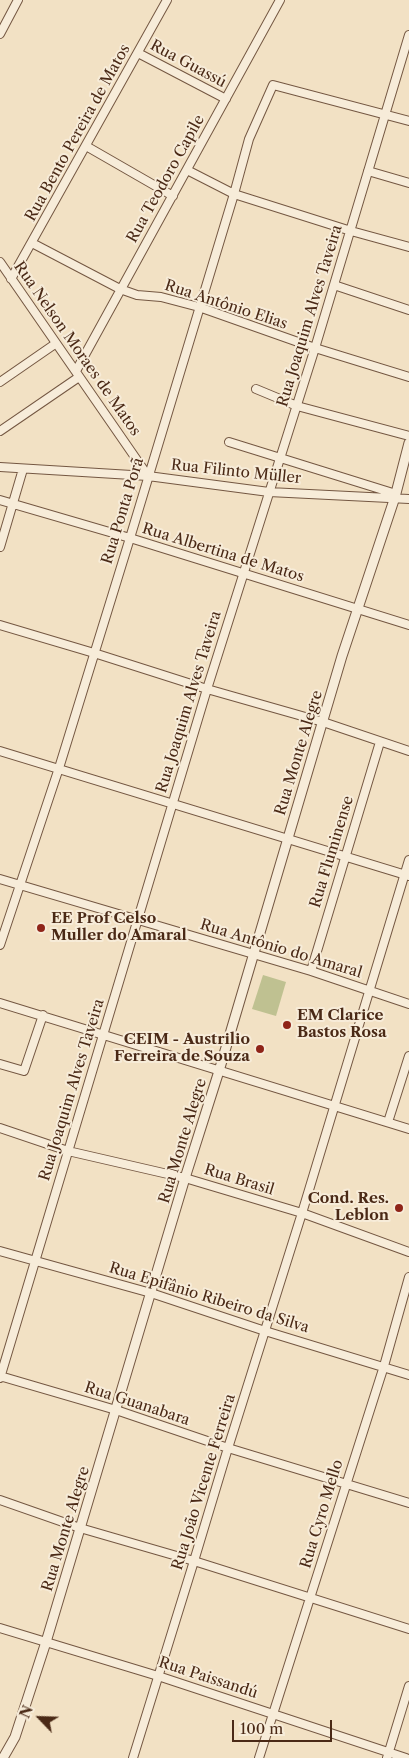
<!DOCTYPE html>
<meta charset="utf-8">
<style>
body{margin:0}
#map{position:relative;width:409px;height:1758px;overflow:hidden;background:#f2e1c4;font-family:"Libre Caslon Text",serif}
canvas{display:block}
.north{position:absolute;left:15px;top:1693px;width:50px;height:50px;-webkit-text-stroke:4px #f7ecd9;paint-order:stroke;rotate:294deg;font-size:14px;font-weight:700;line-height:20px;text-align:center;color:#4a2916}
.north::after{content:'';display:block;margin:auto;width:18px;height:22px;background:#4a2916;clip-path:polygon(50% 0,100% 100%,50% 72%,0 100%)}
.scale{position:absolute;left:232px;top:1720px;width:100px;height:22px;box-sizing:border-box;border:2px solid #4a2916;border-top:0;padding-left:6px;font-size:15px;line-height:18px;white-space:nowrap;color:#4a2916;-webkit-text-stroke:4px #f7ecd9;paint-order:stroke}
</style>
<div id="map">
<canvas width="409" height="1758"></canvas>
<div class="north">N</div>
<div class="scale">100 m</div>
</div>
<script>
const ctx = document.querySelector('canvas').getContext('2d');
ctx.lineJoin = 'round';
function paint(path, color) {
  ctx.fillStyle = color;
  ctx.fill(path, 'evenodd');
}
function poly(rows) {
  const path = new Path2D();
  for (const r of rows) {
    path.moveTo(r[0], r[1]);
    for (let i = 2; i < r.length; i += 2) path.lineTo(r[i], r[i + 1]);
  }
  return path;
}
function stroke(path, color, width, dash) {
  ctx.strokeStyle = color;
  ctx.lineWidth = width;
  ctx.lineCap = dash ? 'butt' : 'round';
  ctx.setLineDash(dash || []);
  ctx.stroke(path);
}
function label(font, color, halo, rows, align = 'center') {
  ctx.font = font + ' "Libre Caslon Text",serif';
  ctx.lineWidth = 4;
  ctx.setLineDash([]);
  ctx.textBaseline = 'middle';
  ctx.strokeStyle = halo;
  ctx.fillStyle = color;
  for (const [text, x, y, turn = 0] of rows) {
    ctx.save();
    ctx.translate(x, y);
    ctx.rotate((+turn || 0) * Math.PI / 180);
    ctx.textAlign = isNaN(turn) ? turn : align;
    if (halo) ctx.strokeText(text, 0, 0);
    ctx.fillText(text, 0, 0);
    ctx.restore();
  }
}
paint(poly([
 [263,975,286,982,276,1016,252,1009]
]), '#bfc191');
const minor = poly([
 [0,34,18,0],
 [138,53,226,99],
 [86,146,173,196],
 [187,170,234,194,351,231,409,247],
 [368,171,409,183],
 [32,243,120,289,137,295,161,297,199,307,315,348,409,377],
 [0,262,148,476],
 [11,279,167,0],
 [334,285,409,310],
 [76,371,280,0],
 [0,382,55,344],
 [256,389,297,406,409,436],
 [0,431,79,377],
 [229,442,396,494],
 [0,467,148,476,269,492,409,499],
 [0,500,130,538,409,625],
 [0,547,23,469],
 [0,625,94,653,207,689,323,722,409,751],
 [0,751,409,876],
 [0,879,311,971,409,1004],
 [0,945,59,768,130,538,234,194,249,139,273,85,409,121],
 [311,971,380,742],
 [0,1003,409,1129],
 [0,1064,24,1071,43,1015],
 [388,1122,409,1056],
 [0,1128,68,1151,185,1178,302,1213,409,1252],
 [0,1251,151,1293,265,1331,409,1375],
 [0,1376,116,1410,228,1448,409,1503],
 [0,1378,207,689,315,348,409,35],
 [0,1500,80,1528,194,1561,409,1629],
 [0,1628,158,1676,406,1758],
 [133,1758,194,1561,228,1448,302,1213,409,860],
 [259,1758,384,1366,409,1277],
 [387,1758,409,1686]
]);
const tertiary = poly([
 [3,1758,15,1737,46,1642,185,1178,219,1071,342,656,395,497,409,443]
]);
stroke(minor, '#745742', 10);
stroke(tertiary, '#745742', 11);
stroke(minor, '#f7ecd9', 8);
stroke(tertiary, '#f7ecd9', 9);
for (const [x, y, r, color] of [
 [41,928,5,"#8f2418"],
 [287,1025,5,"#8f2418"],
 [260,1049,5,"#8f2418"],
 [399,1208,5,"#8f2418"]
]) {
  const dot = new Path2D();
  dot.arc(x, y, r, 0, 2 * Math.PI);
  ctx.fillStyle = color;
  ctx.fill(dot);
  stroke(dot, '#f7ecd9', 2);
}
label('15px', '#4a2916', '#f7ecd9', [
 ["Rua Guassú",188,64,28],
 ["Rua Bento Pereira de Matos",78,133,-61],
 ["Rua Teodoro Capile",166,179,-61],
 ["Rua Antônio Elias",226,305,18],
 ["Rua Joaquim Alves Taveira",310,316,-73],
 ["Rua Nelson Moraes de Matos",77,349,55],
 ["Rua Filinto Müller",236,472,6],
 ["Rua Ponta Porã",123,511,-73],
 ["Rua Albertina de Matos",223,553,17],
 ["Rua Joaquim Alves Taveira",189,702,-73],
 ["Rua Monte Alegre",299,753,-73],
 ["Rua Fluminense",332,852,-73],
 ["Rua Antônio do Amaral",281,949,17],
 ["Rua Joaquim Alves Taveira",72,1090,-73],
 ["Rua Monte Alegre",183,1141,-73],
 ["Rua Brasil",239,1180,17],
 ["Rua Epifânio Ribeiro da Silva",209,1298,17],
 ["Rua Guanabara",137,1404,18],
 ["Rua João Vicente Ferreira",204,1482,-73],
 ["Rua Cyro Mello",322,1514,-73],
 ["Rua Monte Alegre",66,1529,-73],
 ["Rua Paissandú",208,1678,18]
]);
label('bold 15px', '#4a2916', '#f7ecd9', [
 ["EE Prof Celso",51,919],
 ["Muller do Amaral",51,936],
 ["EM Clarice",297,1016],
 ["Bastos Rosa",297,1033],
 ["CEIM - Austrilio",250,1040,"right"],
 ["Ferreira de Souza",250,1057,"right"],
 ["Cond. Res.",389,1199,"right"],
 ["Leblon",389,1216,"right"]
], 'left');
</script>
